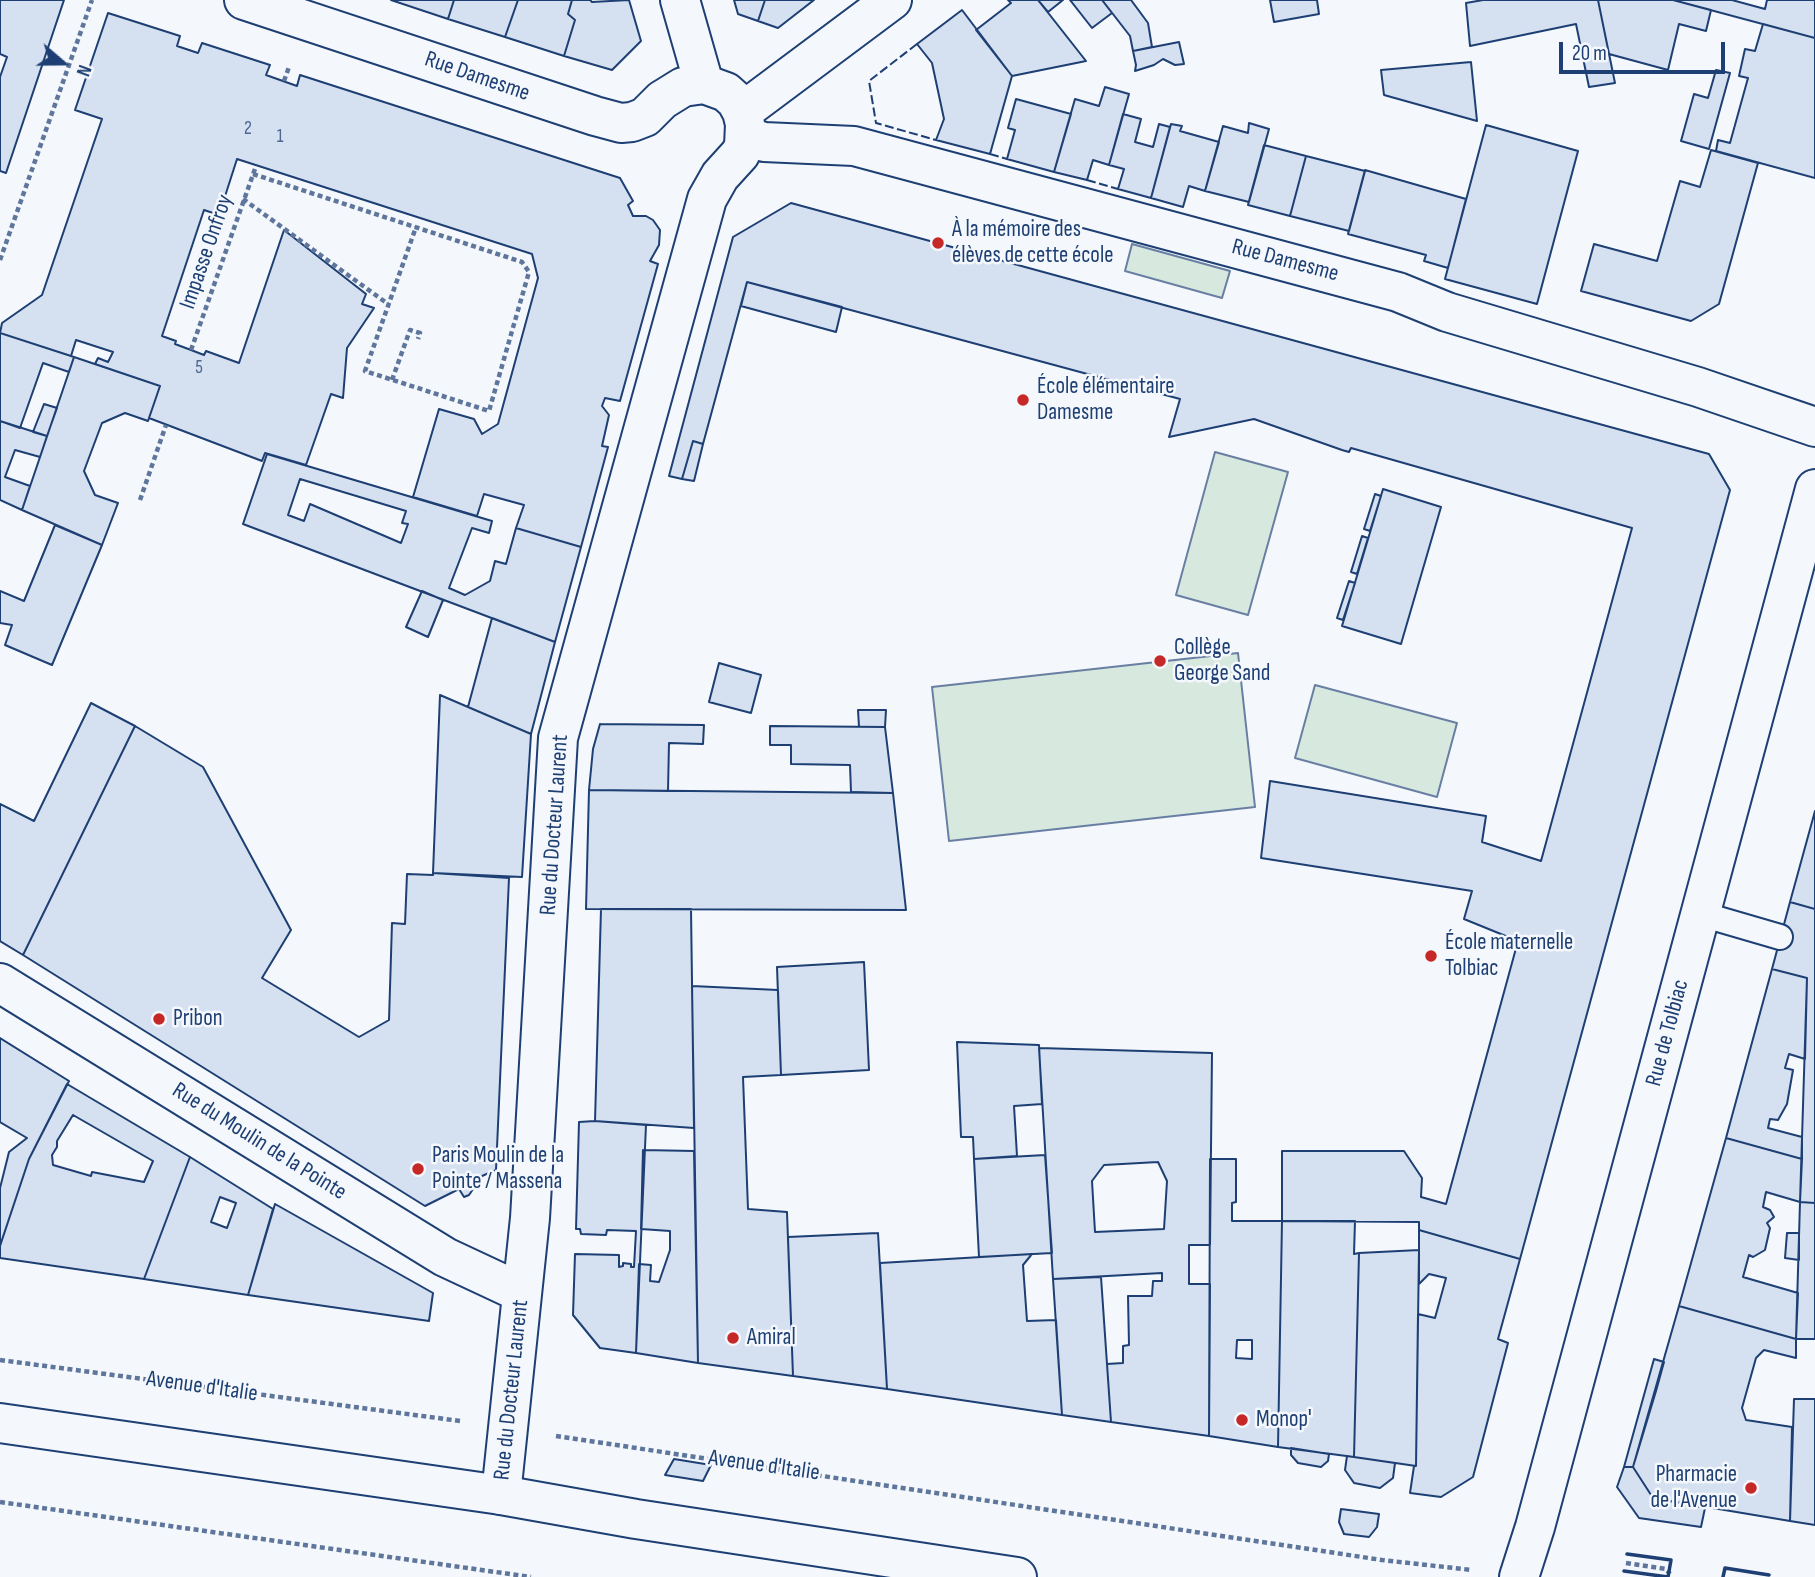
<!DOCTYPE html>
<meta charset="utf-8">
<style>
body{margin:0}
#map{position:relative;width:1815px;height:1577px;overflow:hidden;background:#f4f7fb;font-family:"Sofia Sans Condensed",sans-serif}
canvas{display:block}
.north{position:absolute;left:28px;top:28px;width:70px;height:70px;-webkit-text-stroke:5px #f4f7fb;paint-order:stroke;rotate:110deg;font-size:19px;font-weight:700;line-height:28px;text-align:center;color:#1d3f73}
.north::after{content:'';display:block;margin:auto;width:24px;height:32px;background:#1d3f73;clip-path:polygon(50% 0,100% 100%,50% 72%,0 100%)}
.scale{position:absolute;left:1559px;top:42px;width:166px;height:32px;box-sizing:border-box;border:4px solid #1d3f73;border-top:0;padding-left:9px;font-size:21px;line-height:24px;white-space:nowrap;color:#1d3f73;-webkit-text-stroke:5px #f4f7fb;paint-order:stroke}
</style>
<div id="map">
<canvas width="1815" height="1577"></canvas>
<div class="north">N</div>
<div class="scale">20 m</div>
</div>
<script>
const ctx = document.querySelector('canvas').getContext('2d');
ctx.lineJoin = 'round';
function paint(path, color) {
  ctx.fillStyle = color;
  ctx.fill(path, 'evenodd');
}
function poly(rows) {
  const path = new Path2D();
  for (const r of rows) {
    path.moveTo(r[0], r[1]);
    for (let i = 2; i < r.length; i += 2) path.lineTo(r[i], r[i + 1]);
  }
  return path;
}
function stroke(path, color, width, dash) {
  ctx.strokeStyle = color;
  ctx.lineWidth = width;
  ctx.lineCap = dash ? 'butt' : 'round';
  ctx.setLineDash(dash || []);
  ctx.stroke(path);
}
function label(font, color, halo, rows, align = 'center') {
  ctx.font = font + ' "Sofia Sans Condensed",sans-serif';
  ctx.lineWidth = 5;
  ctx.setLineDash([]);
  ctx.textBaseline = 'middle';
  ctx.strokeStyle = halo;
  ctx.fillStyle = color;
  for (const [text, x, y, turn = 0] of rows) {
    ctx.save();
    ctx.translate(x, y);
    ctx.rotate((+turn || 0) * Math.PI / 180);
    ctx.textAlign = isNaN(turn) ? turn : align;
    if (halo) ctx.strokeText(text, 0, 0);
    ctx.fillText(text, 0, 0);
    ctx.restore();
  }
}
const green = poly([
 [1132,244,1230,271,1222,298,1125,271,1132,244],
 [1215,452,1288,472,1248,615,1176,595,1215,452],
 [1238,653,1255,807,949,841,932,687,1238,653],
 [1315,685,1457,723,1437,797,1295,758,1315,685]
]);
paint(green, '#d7e8df');
stroke(green, '#687fa3', 2);
const building = poly([
 [0,0,64,0,6,173,0,171,0,77,7,57,0,54,0,0],
 [391,0,454,0,448,19,391,0],
 [454,0,518,0,505,37,448,19,454,0],
 [518,0,572,0,568,14,575,20,564,56,505,37,518,0],
 [572,0,590,0,592,2,629,0,641,41,612,70,564,56,575,20,568,14,572,0],
 [734,0,765,0,758,21,738,14,734,0],
 [765,0,814,0,778,28,758,21,765,0],
 [1008,0,1038,0,1086,61,1012,76,976,30,1011,3,1008,0],
 [1038,0,1063,0,1048,12,1038,0],
 [1070,0,1102,0,1112,13,1092,28,1070,0],
 [1102,0,1131,0,1148,23,1152,47,1133,51,1130,36,1102,0],
 [1270,0,1317,0,1319,14,1274,22,1270,0],
 [1483,0,1598,0,1615,83,1589,87,1576,24,1470,46,1466,3,1483,0],
 [1598,0,1673,0,1711,10,1706,31,1679,24,1668,70,1609,54,1598,0],
 [1673,0,1732,0,1765,9,1767,0,1815,0,1815,38,1673,0],
 [962,10,1012,76,990,154,936,140,944,119,932,63,917,44,962,10],
 [108,13,180,36,177,46,198,53,202,43,270,65,266,75,297,86,300,75,620,178,633,201,628,205,633,216,646,216,653,220,660,230,659,245,650,261,658,264,620,401,605,398,602,406,609,415,602,446,608,447,581,547,516,528,524,505,484,494,477,516,413,497,439,409,474,419,482,434,498,424,538,278,532,254,237,159,219,215,204,210,162,336,176,341,175,344,191,350,204,355,206,351,239,363,284,230,366,294,362,304,374,308,347,348,343,398,331,394,306,465,265,453,262,461,149,418,160,386,95,364,98,358,108,362,113,352,76,340,71,356,0,333,2,323,42,295,102,119,75,110,108,13],
 [1763,24,1815,38,1815,178,1716,151,1718,140,1730,143,1748,78,1739,76,1745,49,1755,51,1763,24],
 [1179,42,1184,64,1175,65,1163,59,1154,65,1135,71,1136,65,1133,51,1179,42],
 [1471,62,1477,121,1384,95,1381,70,1471,62],
 [1716,70,1730,73,1709,149,1681,141,1694,94,1708,98,1716,70],
 [1105,87,1129,94,1109,165,1093,160,1087,180,1054,172,1075,99,1099,106,1105,87],
 [1016,99,1071,114,1054,172,1007,159,1015,130,1008,128,1016,99],
 [1123,114,1141,119,1135,142,1153,147,1159,124,1170,127,1151,198,1118,189,1124,169,1109,165,1123,114],
 [1249,123,1269,129,1249,202,1205,191,1223,126,1248,133,1249,123],
 [1171,124,1182,126,1180,131,1219,142,1205,191,1189,186,1183,207,1151,198,1171,124],
 [1486,125,1578,151,1537,304,1445,279,1486,125],
 [1264,145,1306,156,1290,216,1248,205,1264,145],
 [1711,150,1758,163,1719,304,1691,321,1581,291,1594,244,1657,261,1680,181,1700,187,1711,150],
 [1306,156,1365,171,1349,231,1290,216,1306,156],
 [1365,170,1466,199,1448,268,1424,261,1426,255,1348,234,1365,170],
 [791,203,1709,454,1730,490,1520,1259,1419,1230,1419,1222,1282,1221,1282,1151,1404,1151,1422,1178,1421,1197,1446,1204,1518,941,1464,919,1472,891,1261,858,1270,781,1486,816,1482,842,1541,861,1632,528,1351,448,1349,452,1342,450,1254,419,1169,437,1180,399,747,282,703,444,693,441,682,479,669,476,733,237,791,203],
 [747,282,842,307,836,332,741,306,747,282],
 [0,333,74,357,69,372,43,363,20,428,0,421,0,333],
 [74,357,160,386,148,421,125,413,102,423,84,471,95,495,118,503,102,545,22,510,74,357],
 [44,404,57,408,47,436,33,432,44,404],
 [0,421,47,436,40,457,15,450,5,477,30,486,22,510,0,500,0,421],
 [693,441,703,444,694,481,682,479,693,441],
 [267,454,492,521,489,533,472,528,449,588,465,595,490,581,495,561,506,564,516,528,581,547,555,642,243,524,267,454],
 [300,479,406,511,402,523,408,524,401,543,310,504,304,521,288,515,300,479],
 [1383,489,1441,507,1401,644,1342,626,1383,489],
 [1375,494,1381,496,1370,531,1364,529,1375,494],
 [55,525,102,545,52,665,5,645,12,625,0,623,0,591,24,601,55,525],
 [1362,536,1368,538,1357,574,1351,572,1362,536],
 [1349,581,1355,583,1343,620,1337,618,1349,581],
 [422,591,443,600,428,637,406,627,422,591],
 [492,618,555,642,531,734,468,707,492,618],
 [719,663,761,675,751,713,709,702,719,663],
 [440,695,531,734,522,877,433,873,440,695],
 [91,703,135,726,23,955,0,941,0,804,34,821,91,703],
 [858,710,886,710,885,727,859,727,858,710],
 [600,724,704,725,703,744,669,743,668,791,589,790,593,749,600,724],
 [135,726,203,767,291,930,262,978,359,1037,389,1020,392,923,405,924,407,874,433,875,433,873,509,878,496,1170,482,1176,469,1195,464,1197,459,1189,425,1206,23,955,135,726],
 [770,726,885,727,893,793,851,792,850,765,791,764,791,745,770,745,770,726],
 [589,790,893,793,906,910,586,909,589,790],
 [1815,811,1815,909,1790,902,1815,811],
 [1790,902,1815,909,1815,1203,1800,1202,1807,978,1772,969,1790,902],
 [601,909,691,909,694,1128,595,1121,601,909],
 [864,962,869,1070,781,1075,777,967,864,962],
 [1772,969,1807,978,1805,1059,1789,1054,1785,1068,1793,1070,1787,1104,1778,1120,1770,1119,1768,1128,1802,1137,1802,1159,1726,1138,1772,969],
 [692,986,778,990,781,1075,743,1077,748,1209,787,1212,793,1376,698,1363,692,986],
 [0,1038,69,1081,29,1159,0,1246,0,1188,9,1152,27,1138,0,1122,0,1038],
 [957,1042,1039,1045,1042,1104,1014,1106,1017,1156,974,1159,973,1137,961,1137,957,1042],
 [1039,1048,1212,1053,1210,1245,1189,1245,1189,1284,1210,1284,1209,1436,1111,1422,1107,1364,1123,1363,1123,1346,1129,1345,1128,1296,1152,1296,1153,1281,1162,1281,1162,1273,1053,1279,1039,1048],
 [1158,1162,1167,1181,1164,1229,1095,1232,1092,1181,1104,1165,1158,1162],
 [67,1084,190,1157,144,1279,0,1258,0,1246,29,1159,67,1084],
 [73,1115,153,1161,144,1182,92,1172,91,1176,53,1165,52,1155,57,1147,57,1141,73,1115],
 [595,1121,646,1125,636,1353,600,1348,573,1315,575,1254,619,1255,619,1267,623,1266,623,1263,631,1264,631,1267,634,1267,636,1231,607,1230,606,1235,581,1234,580,1229,576,1229,579,1122,595,1121],
 [1726,1138,1802,1159,1800,1202,1766,1192,1763,1207,1770,1210,1774,1217,1767,1223,1770,1228,1765,1250,1753,1257,1749,1255,1743,1277,1798,1293,1796,1339,1679,1306,1726,1138],
 [643,1150,694,1151,698,1363,636,1353,639,1264,651,1265,650,1281,659,1282,670,1250,670,1231,641,1229,643,1150],
 [1045,1155,1052,1253,979,1257,974,1159,1045,1155],
 [190,1157,273,1209,248,1295,144,1279,190,1157],
 [220,1197,236,1203,227,1228,211,1222,220,1197],
 [1210,1159,1236,1159,1236,1202,1232,1203,1232,1221,1282,1221,1278,1447,1209,1436,1210,1159],
 [1237,1340,1252,1340,1252,1359,1236,1358,1237,1340],
 [1800,1202,1815,1203,1815,1339,1796,1339,1800,1202],
 [275,1204,433,1293,429,1321,248,1295,275,1204],
 [1282,1221,1355,1221,1354,1254,1359,1253,1354,1457,1278,1447,1282,1221],
 [1419,1230,1520,1259,1498,1339,1508,1343,1473,1477,1441,1497,1410,1493,1414,1466,1416,1466,1418,1314,1435,1318,1446,1278,1429,1274,1419,1284,1419,1230],
 [878,1233,887,1389,793,1376,788,1237,878,1233],
 [1787,1233,1799,1233,1799,1260,1785,1258,1787,1233],
 [1419,1250,1416,1466,1354,1457,1359,1253,1419,1250],
 [1032,1254,1023,1265,1027,1321,1056,1320,1062,1415,887,1389,880,1263,1032,1254],
 [1101,1277,1111,1422,1062,1415,1053,1279,1101,1277],
 [1679,1306,1796,1339,1796,1358,1764,1350,1756,1358,1742,1408,1746,1420,1792,1427,1790,1521,1653,1498,1633,1467,1679,1306],
 [1654,1359,1664,1362,1656,1391,1633,1467,1624,1467,1654,1359],
 [1794,1399,1815,1399,1815,1525,1790,1521,1794,1399],
 [1291,1448,1329,1454,1328,1461,1321,1467,1298,1463,1291,1455,1291,1448],
 [1347,1456,1395,1463,1393,1478,1380,1488,1354,1483,1345,1470,1347,1456],
 [674,1459,711,1465,703,1481,665,1475,674,1459],
 [1624,1467,1633,1467,1653,1498,1705,1508,1701,1527,1639,1518,1617,1487,1624,1467],
 [1341,1509,1379,1514,1377,1527,1369,1537,1344,1534,1339,1522,1341,1509]
]);
paint(building, '#d5e0f0');
stroke(building, '#1d3f73', 2);
const lane = poly([
 [1701,914,1780,937]
]);
const street = poly([
 [244,0,595,116,621,123,632,122,645,117,662,100,683,87,704,84,726,92,736,101,742,112,745,124,744,146,740,154,720,176,707,199,558,738,530,1218,501,1495],
 [680,0,704,84],
 [742,112,892,0],
 [745,136,764,142,854,146,1398,292,1447,312,1698,387,1815,427],
 [0,983,445,1257,522,1293]
]);
const secondary = poly([
 [1519,1577,1535,1527,1815,489]
]);
const primary = poly([
 [0,1423,501,1495,636,1519,1017,1577]
]);
stroke(lane, '#1d3f73', 28);
stroke(street, '#1d3f73', 42);
stroke(secondary, '#1d3f73', 42);
stroke(primary, '#1d3f73', 42);
stroke(poly([
 [284,81,289,67],
 [253,174,522,262,529,272,489,411,365,371,416,227],
 [243,199,388,304],
 [0,260,92,0],
 [191,350,256,166],
 [392,380,410,330,420,333,418,339],
 [140,500,166,425],
 [0,1360,460,1421],
 [556,1436,1382,1560,1472,1570],
 [0,1502,531,1577],
 [1626,1563,1666,1569,1670,1574]
]), '#5e769c', 4.5, [5, 3.5]);
stroke(lane, '#f4f7fb', 24);
stroke(street, '#f4f7fb', 38);
stroke(secondary, '#f4f7fb', 38);
stroke(primary, '#f4f7fb', 38);
stroke(poly([
 [917,44,869,81,876,123,936,140],
 [990,154,1007,159],
 [1087,180,1118,189]
]), '#1d3f73', 2, [9, 3.5]);
stroke(poly([
 [1624,1571,1668,1577,1671,1560,1627,1554],
 [1723,1577,1725,1568,1769,1575]
]), '#1d3f73', 3.5);
for (const [x, y, r, color] of [
 [938,243,7,"#c62828"],
 [1023,400,7,"#c62828"],
 [1160,661,7,"#c62828"],
 [1431,956,7,"#c62828"],
 [159,1019,7,"#c62828"],
 [418,1169,7,"#c62828"],
 [733,1338,7,"#c62828"],
 [1242,1420,7,"#c62828"],
 [1751,1488,7,"#c62828"]
]) {
  const dot = new Path2D();
  dot.arc(x, y, r, 0, 2 * Math.PI);
  ctx.fillStyle = color;
  ctx.fill(dot);
  stroke(dot, '#f4f7fb', 2.5);
}
label('19px', '#4b6792', null, [
 ["2",248,129],
 ["1",280,137],
 ["5",199,368]
]);
label('23px', '#1d3f73', '#f4f7fb', [
 ["Rue Damesme",477,77,19],
 ["Impasse Onfroy",207,252,-71],
 ["Rue Damesme",1285,261,15],
 ["Rue du Docteur Laurent",555,825,-86],
 ["Rue de Tolbiac",1668,1033,-75],
 ["Rue du Moulin de la Pointe",259,1142,32],
 ["Avenue d'Italie",202,1387,8],
 ["Rue du Docteur Laurent",512,1390,-84],
 ["Avenue d'Italie",764,1466,8]
]);
label('23px', '#1d3f73', '#f4f7fb', [
 ["À la mémoire des",952,230],
 ["élèves de cette école",952,256],
 ["École élémentaire",1037,387],
 ["Damesme",1037,413],
 ["Collège",1174,648],
 ["George Sand",1174,674],
 ["École maternelle",1445,943],
 ["Tolbiac",1445,969],
 ["Pribon",173,1019],
 ["Paris Moulin de la",432,1156],
 ["Pointe / Massena",432,1182],
 ["Amiral",747,1338],
 ["Monop'",1256,1420],
 ["Pharmacie",1737,1475,"right"],
 ["de l'Avenue",1737,1501,"right"]
], 'left');
</script>
